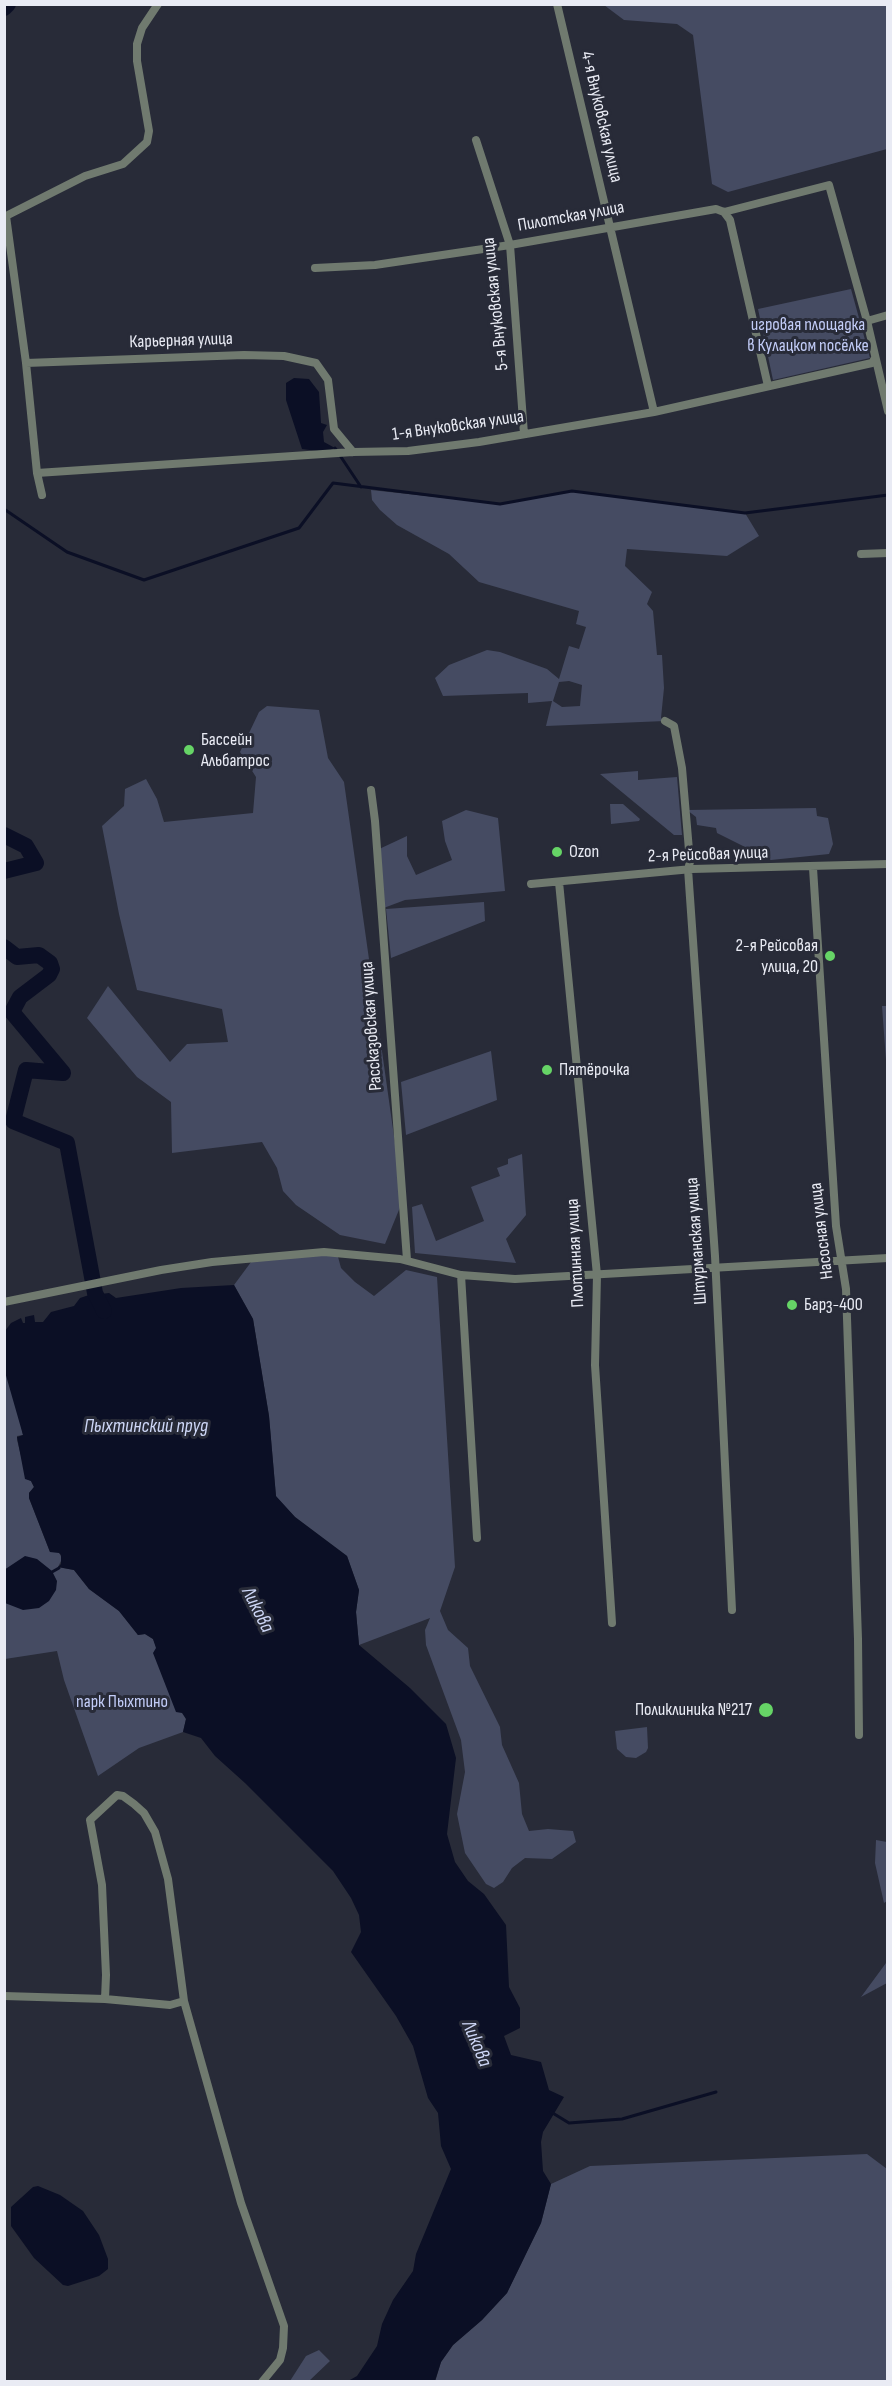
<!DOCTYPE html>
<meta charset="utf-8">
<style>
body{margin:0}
#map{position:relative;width:892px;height:2386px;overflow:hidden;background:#282b38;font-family:"Sofia Sans Condensed",sans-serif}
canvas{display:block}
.frame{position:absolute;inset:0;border:6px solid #e9ebf4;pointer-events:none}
</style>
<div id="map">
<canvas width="892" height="2386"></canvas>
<div class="frame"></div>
</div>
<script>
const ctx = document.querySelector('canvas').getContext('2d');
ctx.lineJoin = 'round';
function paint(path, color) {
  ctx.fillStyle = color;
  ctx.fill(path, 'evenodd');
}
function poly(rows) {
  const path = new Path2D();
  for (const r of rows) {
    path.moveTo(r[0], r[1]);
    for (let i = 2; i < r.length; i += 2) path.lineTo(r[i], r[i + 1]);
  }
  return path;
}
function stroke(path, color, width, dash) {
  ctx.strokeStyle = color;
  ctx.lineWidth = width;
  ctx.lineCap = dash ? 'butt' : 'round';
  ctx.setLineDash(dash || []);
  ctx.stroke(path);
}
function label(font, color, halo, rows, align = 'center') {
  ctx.font = font + ' "Sofia Sans Condensed",sans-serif';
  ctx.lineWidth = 6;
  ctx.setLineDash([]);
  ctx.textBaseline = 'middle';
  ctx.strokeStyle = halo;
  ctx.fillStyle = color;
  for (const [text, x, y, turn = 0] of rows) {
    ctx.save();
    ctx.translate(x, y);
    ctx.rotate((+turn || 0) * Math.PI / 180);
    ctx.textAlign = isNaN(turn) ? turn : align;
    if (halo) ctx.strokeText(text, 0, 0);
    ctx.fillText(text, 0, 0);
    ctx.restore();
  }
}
paint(poly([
 [604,5,887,5,887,149,728,192,712,184,693,35,677,24,624,20],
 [851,289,870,358,773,380,758,309],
 [371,490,500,504,572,491,745,513,759,536,727,556,627,549,625,566,652,592,647,604,653,611,657,655,662,655,664,688,661,718,665,721,546,726,552,701,528,703,528,693,443,696,435,678,449,665,487,650,500,652,547,669,559,679,569,646,579,649,586,627,576,624,579,611,479,582,449,554,397,525,380,510,372,500],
 [569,681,582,685,580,706,562,707,553,701,559,682],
 [267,706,319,710,328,758,344,782,403,1200,385,1244,340,1235,296,1205,283,1191,277,1168,262,1142,172,1153,171,1102,137,1077,87,1018,108,986,170,1062,187,1044,228,1042,222,1009,137,990,119,914,102,826,124,806,125,789,146,779,157,799,164,822,253,813,256,777,240,752,259,712],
 [638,771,638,780,677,777,682,835,674,835,600,774],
 [610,804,623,804,640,819,639,821,611,824],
 [816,808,817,816,828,818,833,844,829,854,771,860,717,833,716,828,697,825,696,817,687,810],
 [466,810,498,818,505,891,405,900,381,909,377,850,407,836,407,856,416,875,452,860,445,841,442,821],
 [484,902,485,921,391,958,386,909],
 [882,1006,887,1006,887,1073,883,1020],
 [491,1051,497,1100,406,1135,401,1082],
 [522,1154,526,1215,506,1239,516,1263,415,1253,412,1207,422,1204,436,1241,484,1221,471,1187,500,1176,497,1168,508,1164,508,1159],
 [337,1253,341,1268,355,1282,374,1296,406,1270,437,1277,455,1567,440,1611,448,1630,468,1648,470,1666,500,1727,502,1745,519,1783,522,1814,529,1831,548,1829,573,1831,576,1842,552,1859,525,1858,512,1868,503,1882,494,1888,486,1884,465,1853,457,1814,465,1772,461,1740,426,1645,425,1630,430,1618,359,1645,356,1612,359,1590,347,1556,295,1517,276,1497,269,1416,253,1319,234,1285,254,1258],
 [4,1374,11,1374,23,1435,17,1436,17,1440,27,1479,31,1481,34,1487,29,1493,29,1498,50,1552,59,1552,62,1559,58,1567,74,1570,89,1589,119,1611,138,1635,145,1634,153,1639,186,1719,183,1732,139,1748,98,1776,64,1680,57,1651,5,1659],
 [647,1727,648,1748,646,1752,636,1758,626,1757,617,1749,615,1731],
 [876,1840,887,1842,887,1901,884,1903,875,1863],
 [887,1959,887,1983,861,1997,886,1963],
 [867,2154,887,2169,887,2381,435,2382,441,2362,453,2345,482,2320,507,2293,541,2223,551,2184,590,2166],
 [319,2350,330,2361,309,2381,290,2381,306,2356]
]), '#454b62');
paint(poly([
 [294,378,309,379,319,392,321,423,327,425,323,432,324,442,335,448,325,452,302,449,286,400,286,383],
 [234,1285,253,1319,269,1416,276,1496,295,1517,347,1556,359,1590,356,1612,359,1645,410,1688,446,1724,456,1758,447,1834,455,1862,468,1881,484,1894,506,1925,509,1987,520,2008,520,2028,504,2036,511,2055,541,2062,549,2090,564,2097,543,2132,541,2142,543,2171,551,2184,541,2223,507,2293,482,2320,453,2345,441,2362,435,2381,348,2381,357,2376,377,2346,382,2324,393,2300,413,2271,416,2254,451,2169,441,2146,438,2113,428,2098,413,2046,396,2016,351,1952,361,1932,359,1915,351,1898,333,1871,245,1783,215,1756,201,1738,183,1732,186,1719,182,1713,176,1712,153,1653,156,1648,153,1639,145,1634,138,1635,119,1611,89,1589,74,1570,58,1567,61,1564,61,1555,59,1553,50,1552,29,1498,29,1493,34,1487,31,1481,25,1479,17,1437,23,1435,5,1372,5,1331,11,1323,21,1318,23,1323,25,1323,25,1317,34,1315,35,1322,43,1322,51,1312,74,1306,80,1298,95,1293,101,1294,109,1293,116,1298,181,1288],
 [25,1556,37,1559,52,1571,57,1581,56,1590,49,1601,39,1608,23,1610,5,1603,4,1570],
 [38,2186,60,2195,83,2211,99,2235,108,2259,108,2269,99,2276,68,2286,63,2285,34,2258,11,2226,11,2207,33,2187]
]), '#0b0f25');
stroke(poly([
 [335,448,361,487],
 [4,509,67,552,144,580,299,528,333,483,500,504,572,491,745,513,888,495],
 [52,1572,59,1568],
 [551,2112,569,2123,622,2119,716,2092]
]), '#0b0f25', 3);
stroke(poly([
 [4,8,8,4],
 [4,835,26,846,36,863,4,871],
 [4,947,17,957,39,955,50,963,52,969,49,975,20,997,12,1012,63,1073,26,1070,13,1121,67,1143,95,1293,104,1311]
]), '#0b0f25', 16);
stroke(poly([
 [557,4,654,412],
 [476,140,510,245,524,434],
 [724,212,730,220,768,386],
 [315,268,375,265,510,245,716,209,724,212,829,185,867,321,888,411],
 [867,321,888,315],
 [26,363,244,355,284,356,316,363,328,380,334,429,353,452],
 [37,473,353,452,408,451,479,442,654,412,872,363,875,358],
 [42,495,37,473,26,363,6,216,85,176,123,164,147,142,149,131,137,61,137,44,142,28,158,4],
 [861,554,888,553],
 [665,721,674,726,682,768,690,862,688,869,715,1256,732,1610],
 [371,790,375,821,407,1260],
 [813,868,836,1226,846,1289,858,1639,859,1735],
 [559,882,597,1275,595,1365,612,1623],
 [531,884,692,869,888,864],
 [461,1275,477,1538],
 [4,1302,161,1270,212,1262,324,1252,400,1259,461,1275,515,1279,888,1258],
 [4,1996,105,1999,170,2005,184,2001],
 [105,1999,106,1975,102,1885,90,1820,117,1795,123,1796,134,1804,144,1813,155,1832,168,1879,184,2001,241,2203,284,2326,283,2348,280,2360,262,2382]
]), '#707a6f', 8);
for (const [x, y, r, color] of [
 [189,750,6,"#66d466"],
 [557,852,6,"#66d466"],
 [830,956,6,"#66d466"],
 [547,1070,6,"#66d466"],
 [792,1305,6,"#66d466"],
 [766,1710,8,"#66d466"]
]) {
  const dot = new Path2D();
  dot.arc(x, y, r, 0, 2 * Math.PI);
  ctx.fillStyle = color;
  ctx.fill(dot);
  stroke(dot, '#282b38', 2);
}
label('18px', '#e9ebf4', '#282b38', [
 ["4-я Внуковская улица",601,117,77],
 ["Пилотская улица",571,217,-10],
 ["5-я Внуковская улица",496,304,-96],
 ["Карьерная улица",181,341,-2],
 ["1-я Внуковская улица",458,426,-8],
 ["2-я Рейсовая улица",708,855,-2],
 ["Рассказовская улица",372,1026,-94],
 ["Насосная улица",822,1231,-97],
 ["Штурманская улица",697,1241,-94],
 ["Плотинная улица",576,1253,-93]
]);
label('18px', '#c2ccf7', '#282b38', [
 ["игровая площадка",808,325],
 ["в Кулацком посёлке",808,346],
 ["парк Пыхтино",122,1702]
]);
label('18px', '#e9ebf4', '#282b38', [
 ["Бассейн",201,740],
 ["Альбатрос",201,761],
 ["Ozon",569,852],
 ["2-я Рейсовая",818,946,"right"],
 ["улица, 20",818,967,"right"],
 ["Пятёрочка",559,1070],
 ["Барз-400",804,1305],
 ["Поликлиника №217",752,1710,"right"]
], 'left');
label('italic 20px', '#ced7f7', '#282b38', [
 ["Пыхтинский пруд",146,1427],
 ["Ликова",257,1610,63],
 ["Ликова",476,2044,67]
]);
</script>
